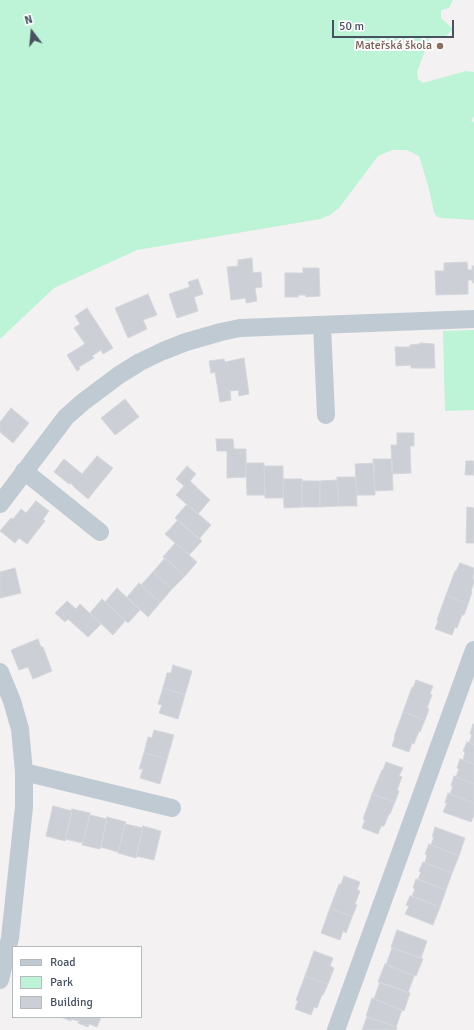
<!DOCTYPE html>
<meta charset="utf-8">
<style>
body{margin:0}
#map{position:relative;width:474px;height:1030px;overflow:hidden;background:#f3f1f1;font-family:Signika,sans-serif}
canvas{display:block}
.legend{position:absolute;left:12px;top:946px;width:130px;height:72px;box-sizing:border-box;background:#fff;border:1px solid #b5babf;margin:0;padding:5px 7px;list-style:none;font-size:12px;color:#475260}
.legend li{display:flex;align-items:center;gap:8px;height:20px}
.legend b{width:20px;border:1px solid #b5babf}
.north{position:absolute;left:12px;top:12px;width:40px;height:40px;-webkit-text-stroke:3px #fff;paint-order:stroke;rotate:344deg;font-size:11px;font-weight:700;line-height:16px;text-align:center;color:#475260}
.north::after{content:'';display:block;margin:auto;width:14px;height:18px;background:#475260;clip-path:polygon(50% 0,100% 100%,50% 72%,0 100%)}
.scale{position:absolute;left:332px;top:20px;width:122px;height:18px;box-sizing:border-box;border:2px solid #475260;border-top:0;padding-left:5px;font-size:12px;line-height:14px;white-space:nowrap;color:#475260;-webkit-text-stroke:3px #fff;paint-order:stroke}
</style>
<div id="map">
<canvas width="474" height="1030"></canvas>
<ul class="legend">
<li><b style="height:5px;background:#c0cad3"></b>Road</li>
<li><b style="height:11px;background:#bdf3d6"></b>Park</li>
<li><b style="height:11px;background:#cccfd6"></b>Building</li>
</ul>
<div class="north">N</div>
<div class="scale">50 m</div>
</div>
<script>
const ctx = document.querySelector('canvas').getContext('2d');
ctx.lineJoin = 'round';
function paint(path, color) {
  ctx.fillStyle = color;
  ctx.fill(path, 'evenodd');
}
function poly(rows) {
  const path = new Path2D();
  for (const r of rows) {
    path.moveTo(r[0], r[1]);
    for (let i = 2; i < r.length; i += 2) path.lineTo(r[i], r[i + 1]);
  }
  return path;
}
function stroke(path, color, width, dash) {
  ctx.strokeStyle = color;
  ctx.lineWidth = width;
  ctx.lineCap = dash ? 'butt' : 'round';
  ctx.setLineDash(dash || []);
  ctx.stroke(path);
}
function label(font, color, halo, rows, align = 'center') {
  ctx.font = font + ' Signika,sans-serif';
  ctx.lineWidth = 4;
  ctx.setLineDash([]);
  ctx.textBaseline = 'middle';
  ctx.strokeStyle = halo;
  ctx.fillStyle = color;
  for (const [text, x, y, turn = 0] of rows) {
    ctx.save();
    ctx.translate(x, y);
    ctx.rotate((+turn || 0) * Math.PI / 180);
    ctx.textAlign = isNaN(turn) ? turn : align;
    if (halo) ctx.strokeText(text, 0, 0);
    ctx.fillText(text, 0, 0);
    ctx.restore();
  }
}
paint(poly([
 [0,0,453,0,449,8,441,10,441,18,453,29,445,37,430,37,417,72,418,79,423,83,466,71,474,72,474,116,471,121,474,122,474,220,442,218,437,217,434,212,428,185,419,156,407,150,392,150,378,156,339,208,330,215,320,219,137,250,54,288,0,339],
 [474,330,474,410,445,411,443,331]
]), '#bdf3d6');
const building = poly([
 [252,258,253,273,261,272,262,287,255,288,257,301,246,303,246,298,231,300,227,267,238,266,238,260,252,258],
 [467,262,468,270,472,270,472,266,474,266,474,283,473,283,472,280,468,280,468,294,436,295,435,271,444,271,444,263,467,262],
 [303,268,319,268,320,296,306,297,306,295,298,295,298,297,285,297,285,273,303,273,303,268],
 [198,279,203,294,194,297,198,311,177,318,169,294,190,287,188,282,198,279],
 [148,294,157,315,143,320,147,329,128,338,115,308,148,294],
 [87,308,113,348,103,354,101,350,92,356,94,358,79,367,80,369,77,371,67,355,85,344,74,328,80,324,75,316,87,308],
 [420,343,434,344,435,368,411,368,411,365,396,366,395,347,410,347,410,345,420,344,420,343],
 [244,358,249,394,239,396,238,390,230,391,231,400,220,402,215,372,211,373,209,361,224,359,225,362,244,358],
 [125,399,139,417,115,435,101,418,125,399],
 [11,408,29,423,13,443,0,432,0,422,11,408],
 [397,433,414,433,414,446,410,446,411,473,392,474,391,445,397,445,397,433],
 [216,439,233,439,234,449,246,449,246,477,227,478,227,451,217,451,216,439],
 [97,456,113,468,88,499,73,486,73,485,70,483,69,484,54,472,64,459,82,474,97,456],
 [373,459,392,459,393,490,375,491,373,459],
 [466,461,474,461,474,475,465,475,466,461],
 [246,463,264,463,265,495,247,495,246,463],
 [374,463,375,495,357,495,355,464,374,463],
 [187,466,196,474,190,481,210,500,198,514,176,495,184,486,176,479,187,466],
 [264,466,283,466,283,498,265,498,264,466],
 [337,477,356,477,357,506,339,506,337,477],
 [283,479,302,479,302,507,284,508,283,479],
 [337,480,339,506,320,507,320,481,337,480],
 [302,481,320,481,320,507,302,507,302,481],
 [36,501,49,511,43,519,45,521,27,544,19,538,15,543,0,531,11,518,13,519,21,509,26,513,36,501],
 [187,504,211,525,199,539,175,518,187,504],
 [467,507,474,508,474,543,466,543,467,507],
 [178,520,202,541,189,555,165,534,178,520],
 [175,543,197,562,185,576,163,557,175,543],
 [165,558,185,576,172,589,153,572,165,558],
 [460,563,474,568,473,578,474,582,471,591,472,592,468,604,446,595,455,571,456,571,460,563],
 [15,568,21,593,0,598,0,572,15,568],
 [153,572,172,589,160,603,141,585,153,572],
 [139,583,160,603,148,617,127,597,139,583],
 [117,588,140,610,128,623,105,602,117,588],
 [446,595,468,604,464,615,462,615,457,628,455,627,452,635,435,629,438,621,437,620,446,595],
 [102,599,125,621,113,635,90,613,102,599],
 [67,601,76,609,80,604,101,624,88,637,68,619,65,622,55,613,67,601],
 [38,639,41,647,43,647,52,671,33,679,28,667,19,670,11,650,38,639],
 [173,665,192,671,185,695,163,688,167,673,171,673,173,665],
 [416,680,433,686,430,694,432,695,427,708,429,709,425,720,403,712,412,687,413,688,416,680],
 [163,688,185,695,178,719,159,713,162,705,158,704,163,688],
 [403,712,425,720,420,732,419,731,414,744,412,743,409,752,392,746,395,737,394,737,403,712],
 [473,724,474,725,474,744,469,743,472,735,470,734,473,724],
 [154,730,174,735,167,759,144,753,148,737,152,738,154,730],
 [467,742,474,745,474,764,463,760,465,752,463,751,467,742],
 [144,753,167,759,160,784,140,778,143,769,139,769,144,753],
 [460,759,474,764,474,784,456,777,459,769,457,768,460,759],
 [386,762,403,768,399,776,402,777,397,790,399,791,395,802,372,794,382,770,383,770,386,762],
 [454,776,474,784,474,803,450,794,453,786,451,786,454,776],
 [448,793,474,803,474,815,471,822,443,812,447,803,445,803,448,793],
 [372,794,395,802,390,814,389,814,384,826,381,826,378,834,362,828,365,820,363,819,372,794],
 [53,806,72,811,65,841,46,836,53,806],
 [72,809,90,813,83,843,65,839,72,809],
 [90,815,107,819,100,849,82,845,90,815],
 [107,817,126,822,118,852,101,847,107,817],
 [125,824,143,828,136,858,118,853,125,824],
 [143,826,161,831,154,860,136,856,143,826],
 [435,827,465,838,459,856,431,845,434,837,432,837,435,827],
 [429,844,459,856,452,873,425,863,427,855,425,854,429,844],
 [423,862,452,873,446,890,418,879,421,872,419,871,423,862],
 [344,876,360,882,357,890,360,891,355,904,357,905,352,917,330,908,339,884,341,884,344,876],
 [416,879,446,890,440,907,412,896,415,889,413,888,416,879],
 [410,896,440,907,433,925,405,914,409,906,406,905,410,896],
 [330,908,352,917,346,933,343,931,340,940,321,933,330,908],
 [397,930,427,941,421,958,391,947,397,930],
 [392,948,423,959,416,976,386,965,392,948],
 [314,951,333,958,330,966,334,968,328,984,305,976,314,951],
 [385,964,414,976,408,993,378,982,385,964],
 [305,976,328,984,323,995,322,995,317,1008,314,1007,311,1015,295,1009,298,1001,296,1000,305,976],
 [380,982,410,993,404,1011,374,999,380,982],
 [372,998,402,1010,396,1027,366,1016,372,998],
 [61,1017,81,1017,79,1021,71,1019,71,1021,61,1017],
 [81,1017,101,1017,97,1027,89,1024,88,1027,78,1023,81,1017],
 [367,1017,397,1027,396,1030,362,1030,367,1017]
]);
paint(building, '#cccfd6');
stroke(building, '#d4d6dd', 1);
stroke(poly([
 [322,325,326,415],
 [24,471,100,532],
 [0,504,66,417,83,402,119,375,140,362,163,351,186,342,221,332,240,328,474,319],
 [0,672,12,701,20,729,24,772,24,807,10,938,0,980],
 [24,772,172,808],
 [336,1030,474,650]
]), '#c0cad3', 18);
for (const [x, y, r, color] of [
 [440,46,4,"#8d6e63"]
]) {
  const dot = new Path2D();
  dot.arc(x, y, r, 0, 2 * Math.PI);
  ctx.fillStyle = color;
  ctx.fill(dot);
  stroke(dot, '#fff', 1.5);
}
label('12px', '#785e54', '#fff', [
 ["Mateřská škola",432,46]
], 'right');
</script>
